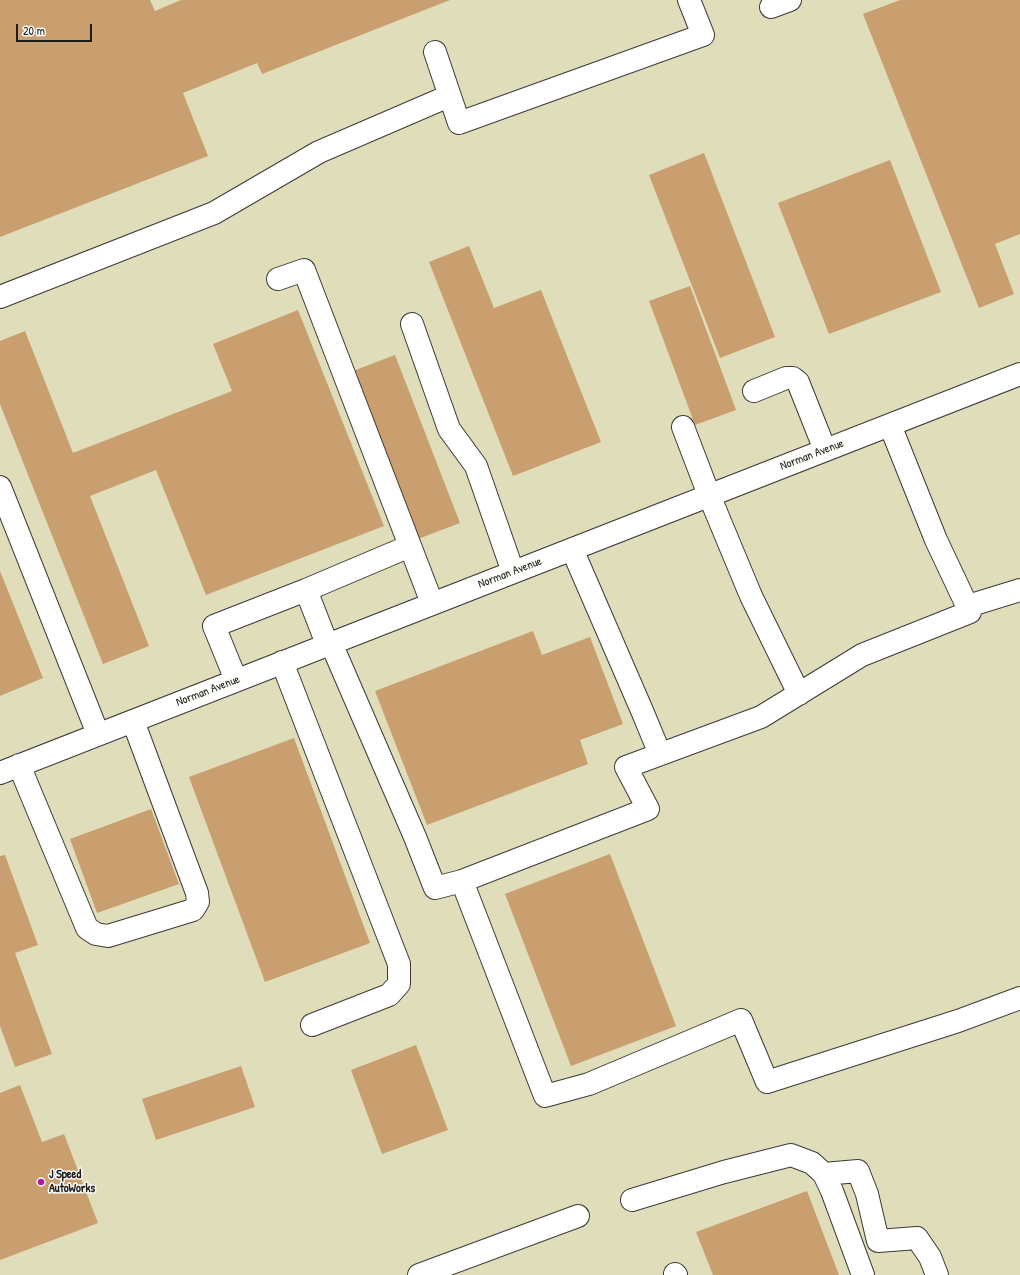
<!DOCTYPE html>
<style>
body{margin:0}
#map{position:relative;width:1020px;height:1275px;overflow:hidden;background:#efe3c6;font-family:"Patrick Hand",sans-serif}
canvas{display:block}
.scale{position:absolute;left:16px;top:24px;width:76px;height:18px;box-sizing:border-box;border:2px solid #1c1c1c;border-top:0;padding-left:5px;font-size:12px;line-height:14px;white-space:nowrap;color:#1c1c1c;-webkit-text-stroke:3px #fdfcf7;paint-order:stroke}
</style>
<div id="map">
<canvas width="1020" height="1275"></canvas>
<div class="scale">20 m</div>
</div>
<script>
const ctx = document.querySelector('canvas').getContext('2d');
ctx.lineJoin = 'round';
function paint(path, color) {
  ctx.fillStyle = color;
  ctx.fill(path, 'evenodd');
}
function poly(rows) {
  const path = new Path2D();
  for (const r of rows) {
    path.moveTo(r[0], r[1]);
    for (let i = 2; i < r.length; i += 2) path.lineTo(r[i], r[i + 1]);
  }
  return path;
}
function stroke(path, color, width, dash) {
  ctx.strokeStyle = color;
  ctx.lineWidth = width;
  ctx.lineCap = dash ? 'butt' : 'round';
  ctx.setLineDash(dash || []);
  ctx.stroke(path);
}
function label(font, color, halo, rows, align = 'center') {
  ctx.font = font + ' "Patrick Hand",sans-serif';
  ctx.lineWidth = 3;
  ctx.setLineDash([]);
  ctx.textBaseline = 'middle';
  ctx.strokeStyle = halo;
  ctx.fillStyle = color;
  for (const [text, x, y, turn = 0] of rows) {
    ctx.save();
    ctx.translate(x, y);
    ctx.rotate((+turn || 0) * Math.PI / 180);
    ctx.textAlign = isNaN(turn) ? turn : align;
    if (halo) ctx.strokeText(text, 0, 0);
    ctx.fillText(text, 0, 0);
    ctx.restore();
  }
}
paint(poly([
 [0,0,1020,0,1020,1275,0,1275]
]), '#e0ddbb');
paint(poly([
 [0,0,150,0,155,11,181,0,450,0,262,74,257,63,183,93,208,156,0,237],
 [900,0,1020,0,1020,234,995,244,1014,294,979,308,863,14],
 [704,153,775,337,720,358,649,175],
 [890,160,941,292,829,334,778,203],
 [469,246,494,308,541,290,601,442,513,476,429,262],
 [690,286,736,410,695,425,649,301],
 [298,310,384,526,206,595,156,470,90,496,149,646,103,664,0,404,0,341,25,331,73,453,232,391,213,344],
 [395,355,460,523,418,539,353,371],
 [0,571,43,678,0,696],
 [533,631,542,655,590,637,623,724,580,740,588,764,427,825,375,691],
 [294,738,370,943,265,982,189,777],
 [151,809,179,884,97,913,70,839],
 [610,854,676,1026,571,1066,505,894],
 [5,855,38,945,15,953,52,1054,15,1067,0,1026,0,856],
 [416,1045,448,1130,382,1154,351,1070],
 [241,1066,255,1107,156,1140,142,1099],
 [20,1085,42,1142,64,1134,98,1223,0,1260,0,1093],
 [807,1191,839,1275,713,1275,696,1232]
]), '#c99f6f');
const minor = poly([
 [771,7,790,0],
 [435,52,459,123,703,35,689,0],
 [278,279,304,270,432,603],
 [0,297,214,213,319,152,449,96],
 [412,324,449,429,476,466,513,572],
 [754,391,786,378,793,378,798,382,825,450],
 [683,427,709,495,751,596,799,694],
 [0,487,98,734],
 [572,549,643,713,660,754],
 [306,590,327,644],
 [968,606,1020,590],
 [331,643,415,837,435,888,462,881,648,809,626,767,761,717,862,655,970,612,936,540,890,425],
 [282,662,399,964,399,984,389,995,312,1025],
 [236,680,214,626,306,590,410,546],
 [19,765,87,928,96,934,108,936,193,910,198,902,197,893,133,721],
 [0,773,1020,374],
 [462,881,545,1096,589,1084,741,1020,767,1082,958,1021,1020,998],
 [824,1174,858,1171,867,1194,878,1241,917,1238,930,1257,937,1275],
 [632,1200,724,1172,791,1155,812,1163,824,1174,832,1191,863,1275],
 [675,1274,676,1275],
 [419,1275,578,1216]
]);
stroke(minor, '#3c3a36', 24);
stroke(minor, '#fff', 22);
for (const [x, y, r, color] of [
 [41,1182,4,"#b5179e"]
]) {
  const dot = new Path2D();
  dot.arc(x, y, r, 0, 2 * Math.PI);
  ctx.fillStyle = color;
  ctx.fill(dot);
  stroke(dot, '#fdfcf7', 1.5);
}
label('12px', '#1c1c1c', '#fdfcf7', [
 ["Norman Avenue",812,455,-21],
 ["Norman Avenue",510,573,-21],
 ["Norman Avenue",208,691,-21]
]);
label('bold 12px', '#1c1c1c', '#fdfcf7', [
 ["J Speed",49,1175],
 ["AutoWorks",49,1189]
], 'left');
</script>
